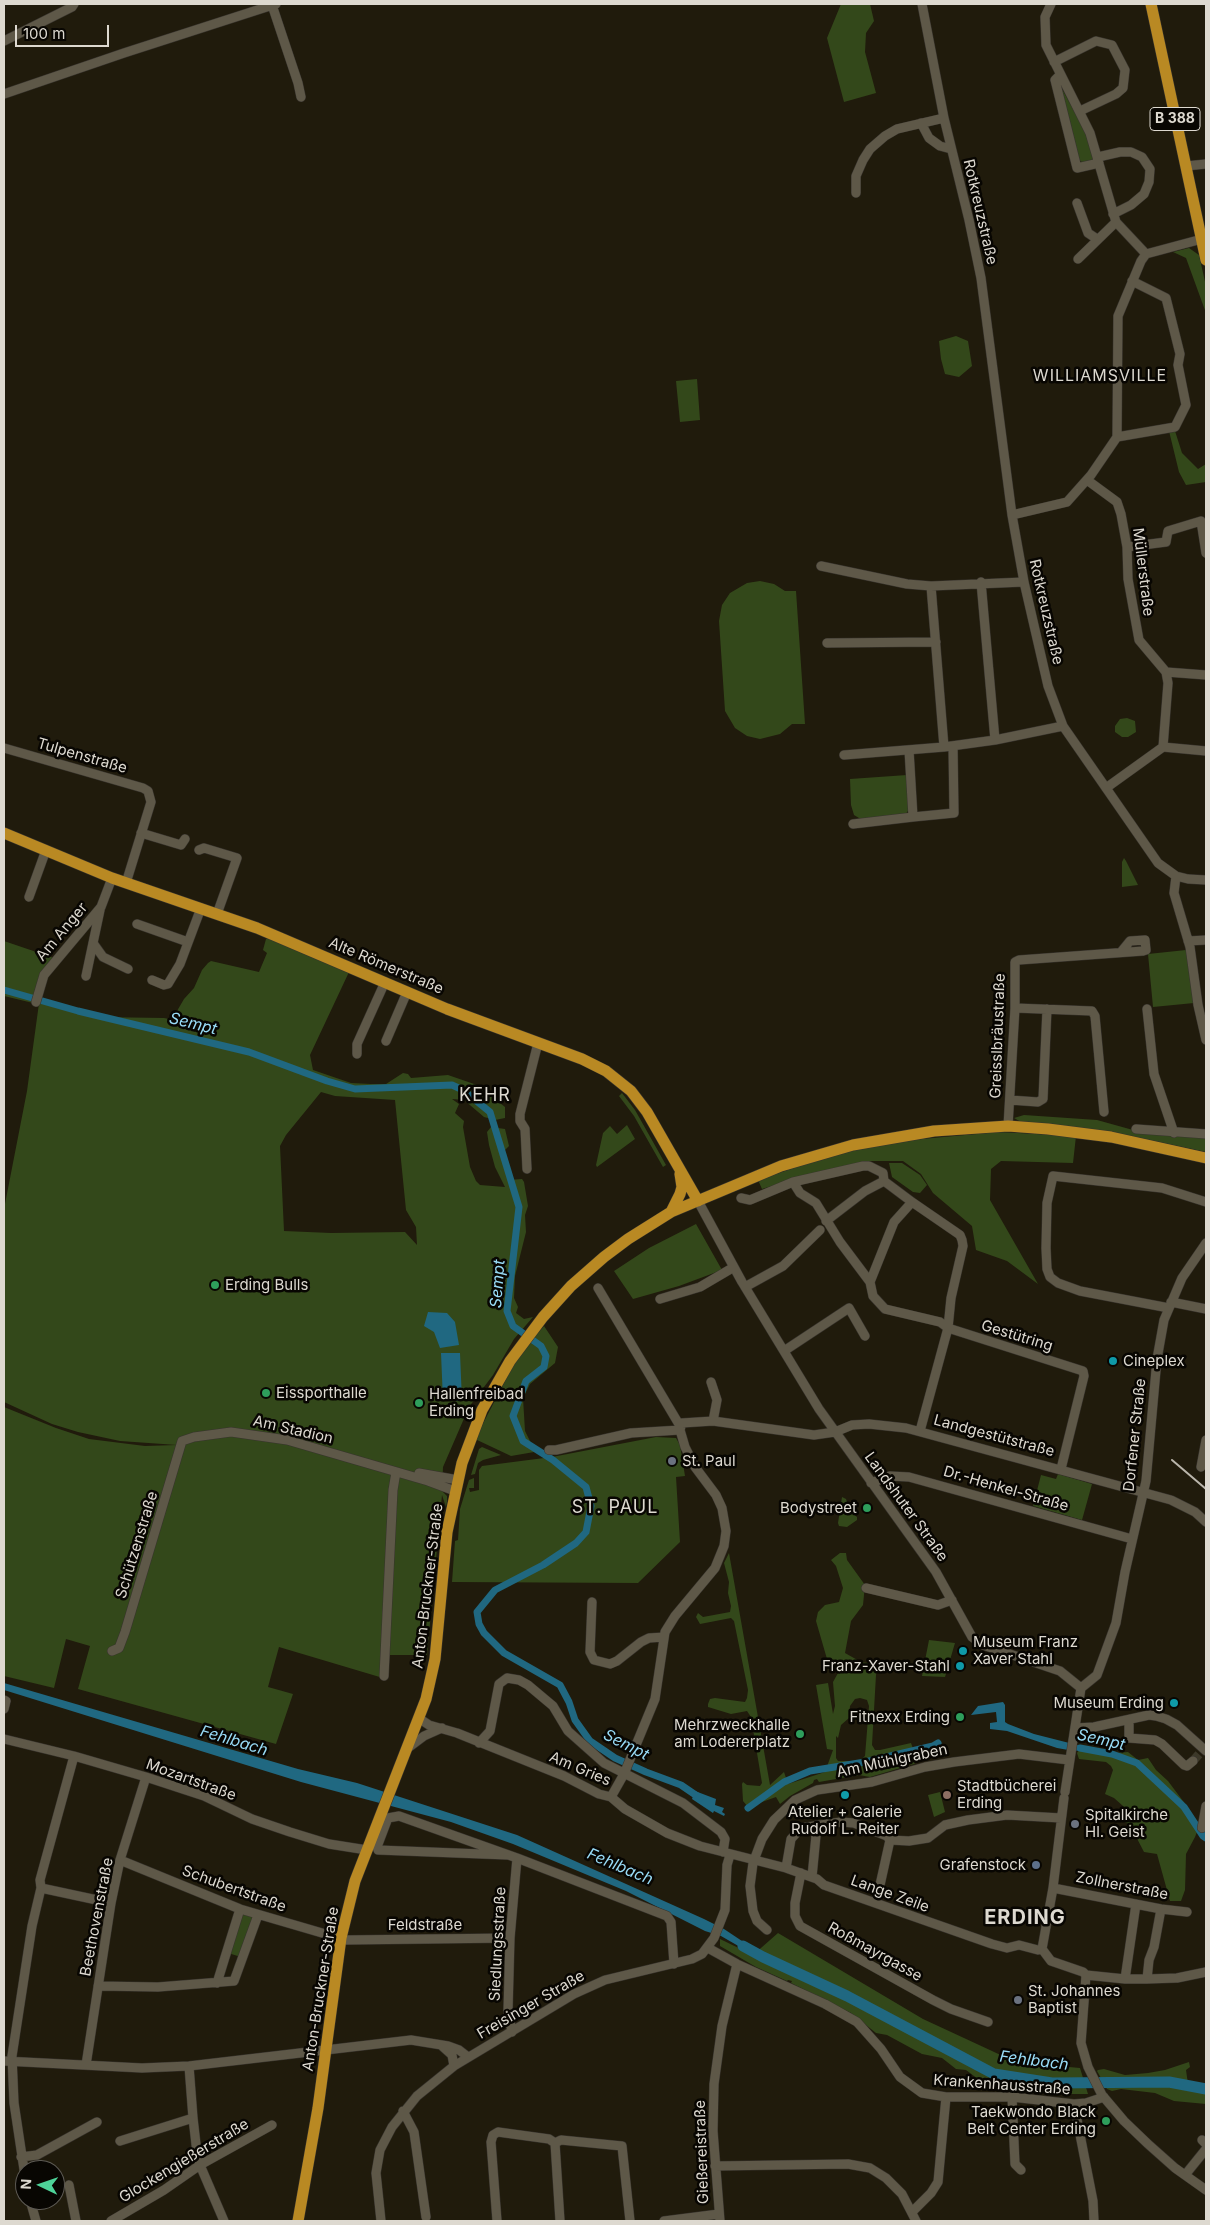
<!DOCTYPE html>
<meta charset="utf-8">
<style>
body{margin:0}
#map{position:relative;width:1210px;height:2225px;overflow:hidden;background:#201b0c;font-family:Inter,sans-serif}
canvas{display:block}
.frame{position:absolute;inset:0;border:5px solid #ddd9d0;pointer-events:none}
.north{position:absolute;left:15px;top:2160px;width:50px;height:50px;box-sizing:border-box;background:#080602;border:1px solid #5d5a54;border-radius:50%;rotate:273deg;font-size:14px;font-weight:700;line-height:20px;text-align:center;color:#ddd9d0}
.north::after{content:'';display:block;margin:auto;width:18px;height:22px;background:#4ed399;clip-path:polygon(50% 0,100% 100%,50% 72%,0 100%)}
.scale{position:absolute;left:15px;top:25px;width:94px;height:22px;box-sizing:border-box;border:2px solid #ddd9d0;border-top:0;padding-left:6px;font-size:15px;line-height:18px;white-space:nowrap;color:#ddd9d0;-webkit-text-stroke:4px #080602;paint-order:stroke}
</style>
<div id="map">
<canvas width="1210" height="2225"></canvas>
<div class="frame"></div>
<div class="north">N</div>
<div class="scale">100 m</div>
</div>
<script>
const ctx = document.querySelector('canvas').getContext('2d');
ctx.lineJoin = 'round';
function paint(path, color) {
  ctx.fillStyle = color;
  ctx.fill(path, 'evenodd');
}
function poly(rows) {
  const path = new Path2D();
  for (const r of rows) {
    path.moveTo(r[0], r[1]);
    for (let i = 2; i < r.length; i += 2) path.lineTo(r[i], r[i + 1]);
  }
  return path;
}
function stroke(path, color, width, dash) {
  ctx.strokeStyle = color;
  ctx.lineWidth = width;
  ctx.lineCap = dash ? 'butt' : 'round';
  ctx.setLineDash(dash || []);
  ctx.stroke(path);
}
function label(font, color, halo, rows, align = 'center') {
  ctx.font = font + ' Inter,sans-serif';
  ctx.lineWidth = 5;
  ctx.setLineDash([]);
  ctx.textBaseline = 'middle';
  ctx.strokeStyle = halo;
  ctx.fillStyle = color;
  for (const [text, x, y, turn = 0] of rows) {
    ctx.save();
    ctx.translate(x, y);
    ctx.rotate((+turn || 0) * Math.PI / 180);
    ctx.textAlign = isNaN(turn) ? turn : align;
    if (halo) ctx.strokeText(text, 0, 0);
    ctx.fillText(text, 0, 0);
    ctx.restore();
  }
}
paint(poly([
 [841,4,870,4,874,21,866,33,865,52,876,93,844,102,827,38],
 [1060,85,1085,131,1095,157,1093,160,1083,163,1078,159],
 [1189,248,1199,255,1206,286,1206,313,1186,258,1173,252],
 [956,336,968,341,972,366,959,377,945,374,941,359,939,341],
 [697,379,700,420,680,422,676,381],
 [1169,431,1175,431,1182,453,1198,469,1206,464,1206,482,1186,485,1179,472],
 [760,581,774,584,785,591,796,591,805,724,792,724,780,734,760,739,747,736,735,728,725,711,719,621,722,605,730,593,747,583],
 [1127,718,1135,721,1136,732,1128,737,1122,737,1115,732,1115,726,1120,719],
 [907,775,910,808,905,815,865,819,859,818,854,815,851,805,850,779],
 [1124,858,1126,861,1138,885,1122,887,1122,862],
 [269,938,349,972,310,1055,313,1070,351,1083,371,1084,386,1084,403,1073,408,1074,411,1078,448,1075,477,1085,505,1107,505,1118,495,1120,484,1117,464,1100,452,1099,459,1104,455,1113,464,1121,463,1127,470,1167,476,1181,480,1185,505,1187,495,1167,489,1145,487,1132,491,1127,505,1129,509,1146,501,1154,509,1180,522,1179,524,1182,528,1206,525,1215,526,1232,515,1276,514,1298,518,1307,516,1313,524,1319,533,1317,514,1339,493,1375,469,1407,443,1467,442,1491,447,1496,447,1502,446,1507,442,1495,427,1655,385,1655,383,1678,279,1647,268,1687,293,1694,276,1744,78,1689,90,1646,66,1639,54,1688,4,1676,4,1407,56,1428,89,1439,145,1446,177,1445,120,1441,78,1432,52,1424,4,1402,4,1209,27,1091,40,996,51,1006,69,1011,97,1017,164,1018,169,1019,170,1023,184,999,194,988,202,970,208,963,211,961,259,972,267,953,263,950,266,939],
 [321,1092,335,1096,395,1100,406,1210,416,1227,417,1245,405,1232,331,1233,284,1231,280,1146,286,1135],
 [4,941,54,958,33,1003,4,996],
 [1186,950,1194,1003,1153,1007,1148,954],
 [622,1093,635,1110,666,1165,663,1167,634,1116,619,1096],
 [1024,1115,1097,1120,1133,1130,1206,1137,1206,1152,1112,1132,1021,1122,1014,1118],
 [627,1125,635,1139,597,1167,596,1165,603,1133,610,1126,617,1134],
 [998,1132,1076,1136,1073,1163,1001,1161,991,1169,990,1200,1038,1284,1007,1261,976,1250,972,1226,933,1193,921,1174,903,1161,871,1161,819,1172,762,1189,758,1180,847,1150,900,1141],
 [889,1163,902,1163,920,1175,927,1185,920,1193,913,1192,892,1177],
 [696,1224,722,1270,679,1286,633,1299,614,1271,649,1248],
 [544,1326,558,1347,555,1363,530,1384,523,1398,525,1431,531,1443,540,1451,511,1456,475,1439,519,1354],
 [656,1437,676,1438,680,1445,685,1476,676,1477,680,1542,638,1583,452,1582,455,1541,458,1540,460,1509,469,1480,474,1478,474,1488,469,1488,470,1492,479,1490,479,1470,482,1466,552,1457],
 [482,1447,501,1455,483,1460,478,1463,475,1474,471,1475,479,1449],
 [1058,1474,1092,1484,1082,1520,1033,1506,1041,1475,1056,1479],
 [842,1497,846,1499,850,1511,857,1517,857,1520,847,1527,839,1526,838,1523],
 [729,1553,770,1785,784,1772,788,1784,825,1772,833,1750,827,1749,816,1685,828,1683,833,1714,835,1706,833,1682,838,1673,835,1666,827,1659,816,1621,818,1612,825,1605,839,1602,843,1588,836,1566,831,1560,840,1553,846,1553,847,1560,865,1585,863,1605,851,1621,845,1653,861,1662,879,1665,876,1675,872,1745,875,1750,880,1750,911,1743,916,1757,917,1761,914,1764,870,1777,859,1775,819,1782,817,1779,814,1780,813,1783,790,1796,780,1804,776,1797,748,1807,743,1801,742,1784,743,1782,747,1785,760,1786,762,1783,751,1717,747,1711,731,1714,708,1707,708,1704,710,1699,715,1698,745,1702,747,1698,748,1690,734,1621,731,1618,700,1624,696,1617,698,1613,703,1617,730,1612,731,1606,728,1593,729,1582,724,1563],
 [860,1698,867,1700,869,1706,865,1756,859,1761,838,1761,836,1758,836,1736,838,1738,841,1725,849,1718,850,1706,855,1699],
 [929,1640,955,1643,945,1677,922,1676],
 [1079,1750,1103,1754,1128,1752,1138,1760,1148,1758,1156,1770,1168,1781,1186,1805,1199,1827,1195,1837,1186,1854,1185,1890,1181,1901,1170,1901,1157,1854,1144,1852,1130,1825,1123,1821,1129,1816,1123,1806,1114,1798,1105,1794,1113,1770,1111,1766,1106,1762,1079,1759,1077,1753],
 [940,1792,945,1812,934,1817,928,1795],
 [243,1912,254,1917,241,1957,228,1953],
 [778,1933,923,2019,992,2051,1007,2058,1060,2063,1069,2067,1080,2068,1088,2094,1060,2094,982,2088,978,2079,966,2070,956,2069,942,2058,922,2054,887,2035,876,2033,851,2013,791,1983,792,1981,788,1980,787,1981,756,1967,720,1946,720,1939,753,1955],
 [1189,2062,1190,2067,1186,2070,1188,2084,1206,2087,1206,2104,1174,2101,1155,2093,1121,2089,1112,2091,1107,2089,1097,2071,1098,2070,1104,2069,1125,2075,1148,2073,1165,2070]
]), '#33481a');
paint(poly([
 [428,1312,447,1313,455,1322,459,1345,440,1348,434,1332,424,1326],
 [441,1353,460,1353,462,1401,443,1401],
 [4,1683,298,1769,357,1783,517,1835,704,1919,724,1929,757,1951,754,1955,721,1936,705,1931,626,1891,513,1844,451,1822,301,1782,4,1690],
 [1003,1702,1005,1705,1005,1722,1008,1724,1034,1734,1085,1747,1088,1749,1074,1751,1057,1748,1007,1731,990,1729,990,1723,997,1722,996,1712,971,1715,978,1706],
 [695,1791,716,1799,715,1805,724,1808,722,1812,725,1814,724,1816,714,1811,713,1813,692,1799]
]), '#206881');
stroke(poly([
 [4,990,78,1011,249,1052,327,1081,355,1089,452,1085,463,1090,490,1112,519,1207,507,1311,513,1326,541,1346,546,1356,544,1367,526,1381,513,1416,523,1441,553,1460,586,1487,591,1506,586,1532,576,1543,543,1565,495,1590,477,1612,479,1624,484,1633,504,1653,560,1685,569,1702,575,1720,590,1741,615,1758,646,1772,681,1785,700,1798],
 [1080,1748,1112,1754,1137,1763,1184,1807,1203,1836,1206,1838],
 [748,1808,784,1782,810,1771,865,1762,933,1746,938,1743]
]), '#206881', 7);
stroke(poly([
 [743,1946,763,1957,847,1996,994,2074,1052,2083,1169,2082,1206,2089]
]), '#206881', 11);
stroke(poly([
 [1193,1761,1200,1753]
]), '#3c3829', 9, [9, 4.5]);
const minor = poly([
 [922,4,944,118,969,220,981,278,1012,515,1024,582,1048,686,1063,726,1158,863,1176,876,1188,879,1206,880],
 [1051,4,1045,17,1046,45,1090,133,1116,222,1146,254],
 [272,5,298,83,301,97],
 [4,41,72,7,74,4],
 [1054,62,1096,41,1112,45,1125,70,1123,88,1116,94,1080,111],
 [1060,75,1055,80,1077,168,1099,163],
 [4,94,124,53,276,4],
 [921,123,929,138,940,146,951,149],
 [1098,157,1120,152,1131,152,1142,157,1150,169,1149,182,1144,194,1131,205,1113,214],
 [1186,166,1206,164],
 [856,193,856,176,863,160,870,149,885,136,897,129,944,118],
 [1077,203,1088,233,1097,239],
 [1078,259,1116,222],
 [1117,437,1175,427,1186,405,1178,365,1180,354,1166,298,1132,281],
 [1087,480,1117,502,1121,514,1127,547,1128,579,1139,640,1166,672,1168,683,1163,747],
 [1012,515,1067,502,1091,475,1117,437,1118,316,1141,261,1146,254,1202,239],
 [1127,547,1166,542,1168,531,1201,521,1206,553],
 [821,566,907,584,931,586,944,747,844,755],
 [981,582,995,740],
 [931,586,1024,582],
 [827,643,936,642],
 [1166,672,1206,675],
 [944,747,995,740,1063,726],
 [1163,747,1206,751],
 [4,748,143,788,148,791,151,802,126,883],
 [1106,788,1163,747],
 [913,817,954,813,953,746],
 [853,824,913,817,909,750],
 [141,833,181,845,185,839],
 [199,850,204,848,237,858,217,914],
 [1176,876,1174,893,1190,947,1198,1005,1206,1040],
 [29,897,46,850],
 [137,924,188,942],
 [1188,941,1206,940],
 [93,943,103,957,128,969],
 [86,976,100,910],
 [152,980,164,985,168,984,180,964,201,908],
 [36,1002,44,975,101,907,112,878],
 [1015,1008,1092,1011,1095,1016,1104,1112],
 [1147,1009,1154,1074,1174,1133],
 [386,1041,407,992],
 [357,1054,357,1044,385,982],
 [1010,1100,1038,1102,1043,1099,1047,1009],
 [1008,1126,1015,1008,1015,962,1019,960,1143,951,1146,950,1145,940,1130,941,1121,952],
 [1136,1129,1206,1134],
 [527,1169,525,1129,520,1121,520,1114,538,1043],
 [793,1182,800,1193,816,1203,840,1242,870,1282,873,1296,885,1309,940,1322,948,1328,951,1298,963,1246,962,1240,960,1235,912,1202,894,1222,870,1282],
 [741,1198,750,1200,793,1182,863,1166,869,1166,883,1173,884,1181],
 [698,1201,742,1282,819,1409,936,1572,972,1637,983,1645,1060,1671,1081,1688],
 [826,1221,865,1191,884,1181,912,1202],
 [745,1287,783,1266,820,1230],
 [598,1288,680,1426],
 [660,1299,700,1287,734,1267],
 [1171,1302,1206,1309],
 [1169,1308,1080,1291,1058,1283,1050,1277,1047,1269,1046,1248,1047,1203,1053,1176,1162,1188,1206,1202],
 [784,1351,849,1308,865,1336],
 [711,1382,717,1400,713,1421],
 [920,1431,948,1328,1083,1371,1084,1376,1061,1469],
 [549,1450,556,1450,631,1433,680,1430],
 [1201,1467,1206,1440],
 [419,1473,458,1480],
 [871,1483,890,1476,909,1477,1132,1539],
 [866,1588,938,1605,952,1600],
 [592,1602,590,1652,594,1660,610,1664,617,1661,641,1642,649,1638,664,1637],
 [112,1651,119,1648,125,1632,182,1441,194,1437,231,1432,287,1440,428,1481,455,1491],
 [384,1676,393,1490,396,1472],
 [1081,1688,1097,1675,1116,1623,1125,1572,1146,1481,1157,1359,1164,1320,1182,1278,1206,1243],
 [4,1700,6,1701,4,1709],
 [420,1719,429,1725,457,1733,564,1776,599,1794,611,1797,625,1809,667,1833,700,1846,786,1868,817,1879,824,1885,992,1944,1007,1948,1019,1945,1038,1950,1042,1949],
 [1129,1720,1129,1738,1155,1740,1162,1744,1184,1765,1187,1766,1193,1761],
 [1075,1728,1094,1727,1149,1715,1156,1716,1166,1719,1177,1725,1206,1751],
 [4,1739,74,1756,146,1777,204,1796,252,1819,290,1832,329,1844,367,1850],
 [479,1743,490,1731,499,1684,507,1678,519,1680,528,1685,553,1706,568,1731,604,1763,683,1803,721,1832,725,1839,723,1852],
 [408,1748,424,1736,442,1728],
 [1065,1792,1081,1688],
 [611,1797,624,1774,655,1699,665,1632,675,1616,715,1568,724,1546,726,1531,722,1508,716,1495,695,1467,685,1447,680,1430,682,1423,713,1421,814,1435,835,1432,852,1425,869,1424,906,1428,1171,1500,1195,1512,1206,1522],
 [1202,1828,1206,1806],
 [508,1855,378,1850,377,1847,388,1818,399,1816,517,1858,667,1916,671,1922,674,1964],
 [120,1860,240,1909,346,1940,510,1938],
 [786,1868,791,1839,801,1828,841,1822,854,1823,887,1836,890,1840,909,1841,928,1838,945,1825,968,1820,1007,1815,1061,1818],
 [801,1873,795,1903,795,1916,800,1926,933,2000,951,2009,988,2022],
 [812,1877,817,1825],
 [41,1888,111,1903],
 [1053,1888,1161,1909,1187,1912],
 [876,1903,890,1840],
 [767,1930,757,1921,753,1911,750,1886,753,1863,762,1839,774,1820,795,1800,817,1790,872,1782,925,1767,954,1762,1019,1754,1069,1760],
 [708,1948,737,1964,825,2004,857,2022,881,2049,900,2077,922,2093,946,2097,1012,2097,1074,2104,1086,2103,1104,2097],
 [1042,1949,1051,1961,1083,1972,1086,1975,1125,1979,1147,1979,1177,1978,1206,1972],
 [1042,1949,1053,1888,1064,1798],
 [1086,1975,1081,2043,1088,2067,1102,2095,1124,2121,1148,2144,1175,2168,1206,2190],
 [1125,1979,1136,1904],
 [1147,1979,1149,1960,1154,1947,1161,1909],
 [217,1983,240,1909],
 [98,1986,158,1987,234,1981,258,1915],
 [512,2032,508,2011,510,1938,517,1858],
 [442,2046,452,2055,454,2066],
 [4,2061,142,2068,189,2066,411,2040,448,2046,459,2050,468,2057],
 [86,2065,111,1903,120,1860,146,1777],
 [189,2066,193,2118,197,2153,200,2165,224,2221],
 [1012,2097,1015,2164,1021,2170],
 [1074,2104,1093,2201,1094,2221],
 [403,2111,414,2132,426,2217],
 [1202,2140,1206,2144],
 [120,2141,193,2118],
 [555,2143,560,2221],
 [21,2157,37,2155,97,2122],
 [715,2166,848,2164,870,2168,886,2178,902,2194,916,2221],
 [1185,2175,1206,2149],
 [25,2176,14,2103,12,2056,32,1926,41,1888,40,1880,74,1756],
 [69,2185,76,2221],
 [30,2200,36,2221],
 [912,2212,931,2193,938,2182,946,2097],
 [111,2221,164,2190,200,2165,272,2125],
 [381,2221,376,2173,380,2150,392,2127,417,2096,454,2066,574,1994,605,1980,692,1959,702,1954,714,1938,725,1910,727,1865,730,1855],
 [497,2221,491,2142,493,2135,498,2132,549,2139,555,2143,561,2140,622,2146,630,2221],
 [664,2221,719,2214],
 [720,2221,713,2131,714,2084,722,2026,737,1964]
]);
const major = poly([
 [1151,4,1206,260],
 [4,833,112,878,257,928,447,1009,582,1059,606,1071,631,1091,647,1112,698,1201],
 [671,1212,680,1194,682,1187,680,1174],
 [298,2221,318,2108,341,1938,355,1881,426,1699,435,1659,447,1532,462,1463,482,1410,510,1361,543,1317,571,1286,604,1257,628,1239,671,1212,781,1166,853,1145,934,1131,1008,1126,1048,1129,1111,1137,1206,1158]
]);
stroke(minor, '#38342e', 10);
stroke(major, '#38342e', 12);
stroke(minor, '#5e5848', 9);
stroke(major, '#b98923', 11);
stroke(poly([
 [1172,1460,1206,1489]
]), '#bab6ac', 2);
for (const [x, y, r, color] of [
 [215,1285,5,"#2e9e5b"],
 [1113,1361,5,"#0f9aa8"],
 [266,1393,5,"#2e9e5b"],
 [419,1403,5,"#2e9e5b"],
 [672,1461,5,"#6b7280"],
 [867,1508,5,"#2e9e5b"],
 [963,1651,5,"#0f9aa8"],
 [960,1666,5,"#0f9aa8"],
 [1174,1703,5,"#0f9aa8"],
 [960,1717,5,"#2e9e5b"],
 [800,1734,5,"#2e9e5b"],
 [845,1795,5,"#0f9aa8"],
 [947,1795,5,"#8d6e63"],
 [1075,1824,5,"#6b7280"],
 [1036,1865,5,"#5c6f8a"],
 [1018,2000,5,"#6b7280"],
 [1106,2121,5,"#2e9e5b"]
]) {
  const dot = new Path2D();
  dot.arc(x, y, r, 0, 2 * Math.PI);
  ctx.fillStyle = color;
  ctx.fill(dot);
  stroke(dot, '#080602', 2);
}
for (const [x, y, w] of [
 [1175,119,50]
]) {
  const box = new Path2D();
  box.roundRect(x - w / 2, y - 11.5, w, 23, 4);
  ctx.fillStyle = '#080602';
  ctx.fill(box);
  stroke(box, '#ddd9d0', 1);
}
label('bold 14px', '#ddd9d0', null, [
 ["B 388",1175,119]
]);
label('15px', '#ddd9d0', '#080602', [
 ["Rotkreuzstraße",980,212,77],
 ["Müllerstraße",1143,572,83],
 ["Rotkreuzstraße",1046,612,77],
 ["Tulpenstraße",82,756,16],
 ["Am Anger",62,932,-50],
 ["Alte Römerstraße",386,966,23],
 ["Greisslbräustraße",998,1036,-88],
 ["Gestütring",1017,1336,17],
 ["Am Stadion",293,1430,13],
 ["Dorfener Straße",1135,1435,-84],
 ["Landgestütstraße",994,1436,15],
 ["Dr.-Henkel-Straße",1006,1489,16],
 ["Landshuter Straße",906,1507,54],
 ["Schützenstraße",137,1545,-73],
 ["Anton-Bruckner-Straße",428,1586,-83],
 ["Am Mühlgraben",892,1761,-12],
 ["Am Gries",580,1769,23],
 ["Mozartstraße",191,1780,20],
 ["Zollnerstraße",1122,1886,11],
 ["Schubertstraße",234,1889,20],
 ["Lange Zeile",890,1894,20],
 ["Beethovenstraße",97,1917,-79],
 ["Feldstraße",425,1925],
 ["Siedlungsstraße",498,1944,-87],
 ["Roßmayrgasse",875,1952,29],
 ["Anton-Bruckner-Straße",321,1989,-81],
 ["Freisinger Straße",531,2005,-30],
 ["Krankenhausstraße",1002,2085,4],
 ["Gießereistraße",702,2152,-92],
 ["Glockengießerstraße",184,2161,-31]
]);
label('15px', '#ddd9d0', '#080602', [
 ["Erding Bulls",225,1285],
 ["Cineplex",1123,1361],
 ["Eissporthalle",276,1393],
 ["Hallenfreibad",429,1394],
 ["Erding",429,1411],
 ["St. Paul",682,1461],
 ["Bodystreet",857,1508,"right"],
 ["Museum Franz",973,1642],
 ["Xaver Stahl",973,1659],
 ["Franz-Xaver-Stahl",950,1666,"right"],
 ["Museum Erding",1164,1703,"right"],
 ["Fitnexx Erding",950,1717,"right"],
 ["Mehrzweckhalle",790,1725,"right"],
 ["am Lodererplatz",790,1742,"right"],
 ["Stadtbücherei",957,1786],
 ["Erding",957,1803],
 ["Atelier + Galerie",845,1812,"center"],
 ["Rudolf L. Reiter",845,1829,"center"],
 ["Spitalkirche",1085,1815],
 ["Hl. Geist",1085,1832],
 ["Grafenstock",1026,1865,"right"],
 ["St. Johannes",1028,1991],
 ["Baptist",1028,2008],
 ["Taekwondo Black",1096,2112,"right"],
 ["Belt Center Erding",1096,2129,"right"]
], 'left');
ctx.letterSpacing = '1px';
label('16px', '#ddd9d0', '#080602', [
 ["WILLIAMSVILLE",1100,376]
]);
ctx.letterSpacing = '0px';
label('italic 16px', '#98dbf6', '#080602', [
 ["Sempt",193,1024,14],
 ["Sempt",498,1284,-86],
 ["Sempt",1101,1740,13],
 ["Fehlbach",234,1741,17],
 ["Sempt",626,1745,27],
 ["Fehlbach",620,1867,23],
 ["Fehlbach",1034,2061,7]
]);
ctx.letterSpacing = '1px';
label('18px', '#ddd9d0', '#080602', [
 ["KEHR",485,1096],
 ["ST. PAUL",615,1508]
]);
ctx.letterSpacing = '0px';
ctx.letterSpacing = '1px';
label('bold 20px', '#ddd9d0', '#080602', [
 ["ERDING",1025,1918]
]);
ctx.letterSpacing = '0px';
</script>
